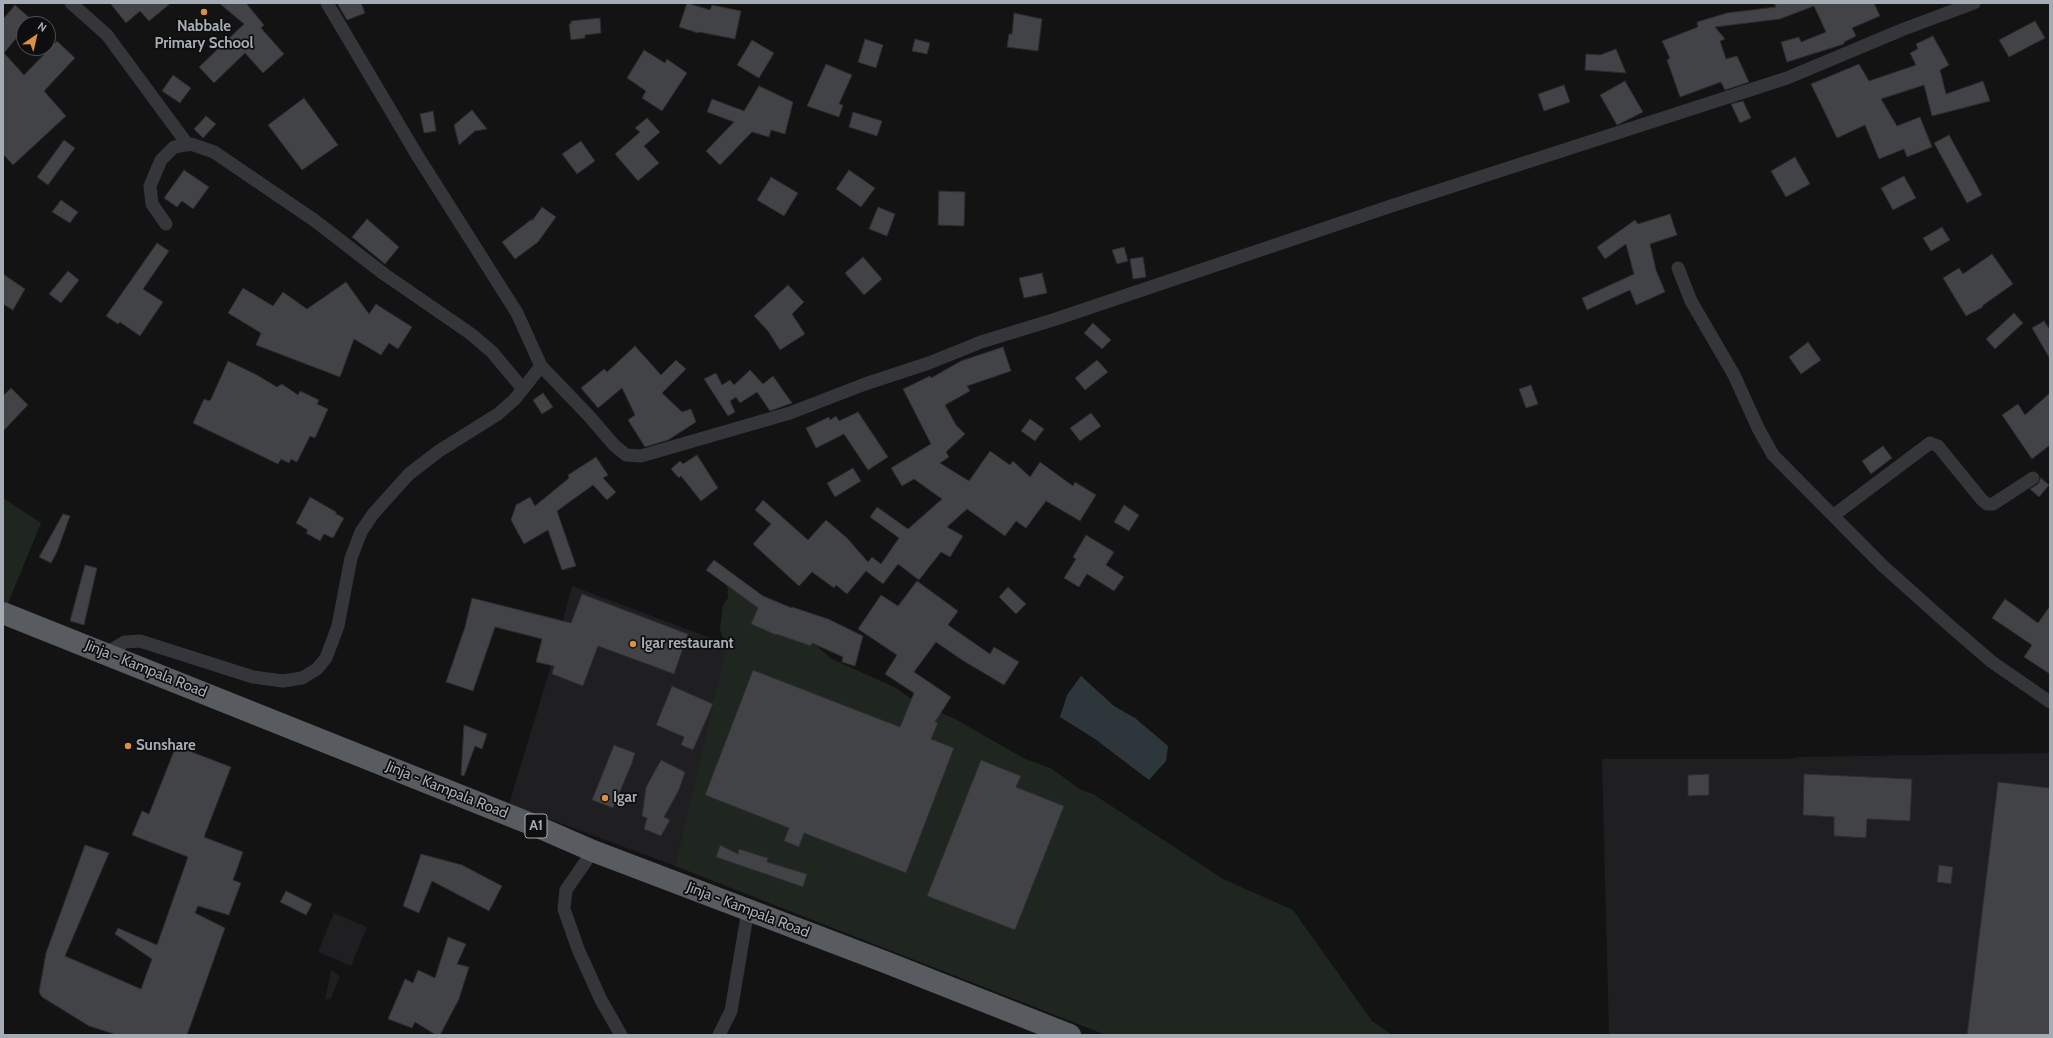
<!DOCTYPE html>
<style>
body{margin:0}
#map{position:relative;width:2053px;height:1038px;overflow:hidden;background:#131314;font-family:Cabin,sans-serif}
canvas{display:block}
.frame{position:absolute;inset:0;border:4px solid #a6acb3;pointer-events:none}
.north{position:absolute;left:16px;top:16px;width:40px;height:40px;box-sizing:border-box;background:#0e0e0f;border:1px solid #4b4d51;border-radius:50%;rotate:34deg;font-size:11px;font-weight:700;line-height:16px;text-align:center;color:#a6acb3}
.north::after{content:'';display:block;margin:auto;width:14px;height:18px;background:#de9040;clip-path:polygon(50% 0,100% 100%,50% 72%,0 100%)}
</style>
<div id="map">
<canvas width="2053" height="1038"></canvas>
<div class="frame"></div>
<div class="north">N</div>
</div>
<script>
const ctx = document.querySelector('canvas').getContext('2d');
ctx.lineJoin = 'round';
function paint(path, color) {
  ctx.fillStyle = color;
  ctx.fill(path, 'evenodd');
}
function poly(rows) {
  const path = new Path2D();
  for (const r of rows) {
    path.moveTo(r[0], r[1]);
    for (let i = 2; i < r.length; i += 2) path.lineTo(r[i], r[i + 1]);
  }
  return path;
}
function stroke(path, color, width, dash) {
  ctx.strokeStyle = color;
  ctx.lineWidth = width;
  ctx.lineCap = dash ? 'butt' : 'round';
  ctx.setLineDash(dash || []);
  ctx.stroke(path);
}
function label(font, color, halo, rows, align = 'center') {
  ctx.font = font + ' Cabin,sans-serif';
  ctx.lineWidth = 3.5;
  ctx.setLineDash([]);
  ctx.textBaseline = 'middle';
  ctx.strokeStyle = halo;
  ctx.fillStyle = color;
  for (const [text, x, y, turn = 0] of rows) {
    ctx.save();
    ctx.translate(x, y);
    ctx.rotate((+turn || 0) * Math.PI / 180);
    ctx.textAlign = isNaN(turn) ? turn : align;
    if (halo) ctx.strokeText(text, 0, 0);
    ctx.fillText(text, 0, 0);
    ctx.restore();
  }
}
paint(poly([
 [572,586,729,645,675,866,509,804,551,666],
 [2050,753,2050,1035,1609,1035,1602,759,1787,759,1799,757],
 [334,913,367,927,351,966,318,952],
 [331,970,340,976,331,998,325,1000]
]), '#1f1f21');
paint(poly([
 [3,498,41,523,8,603,3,601],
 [727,570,832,659,896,688,910,698,955,719,1023,758,1052,769,1081,790,1093,794,1223,879,1293,910,1372,1021,1392,1035,1106,1035,675,866,727,647,720,630,723,605,728,598]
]), '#1f261f');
paint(poly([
 [1081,676,1114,706,1135,718,1168,746,1166,761,1149,780,1095,739,1060,717,1067,695]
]), '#2d373b');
const building = poly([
 [110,3,171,3,149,21,140,11,126,23,110,3],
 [219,3,246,3,264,25,261,28,284,54,263,73,245,53,214,83,199,67,244,24,219,3],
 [337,3,361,3,365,13,347,20,337,3],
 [687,3,710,10,712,5,741,11,735,39,699,32,698,33,679,27,687,3],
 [1774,3,1874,3,1880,16,1852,28,1856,36,1844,42,1844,44,1787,62,1781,42,1799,37,1801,42,1826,32,1814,6,1780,19,1715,27,1725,39,1720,41,1726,59,1737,56,1749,82,1725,90,1721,82,1680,97,1667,60,1670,58,1662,41,1698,27,1697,22,1727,13,1776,7,1774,3],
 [15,5,32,20,29,24,24,24,24,29,4,53,24,75,57,41,75,58,44,91,66,116,13,165,3,154,3,19,15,5],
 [1014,13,1042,19,1038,51,1007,47,1009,34,1012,34,1014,13],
 [600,18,601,33,585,35,585,38,571,40,569,24,571,24,571,21,600,18],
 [2035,21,2045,38,2009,57,1999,40,2035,21],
 [1933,36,1949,65,1940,70,1946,94,1983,81,1990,101,1932,116,1924,85,1881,99,1897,126,1920,117,1932,147,1907,157,1904,149,1879,159,1865,125,1837,138,1811,84,1859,64,1869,81,1916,65,1910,53,1918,49,1916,44,1933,36],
 [865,39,883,45,876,68,858,62,865,39],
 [915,39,930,43,927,54,912,51,915,39],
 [752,40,774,53,759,78,737,65,752,40],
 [1616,49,1626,73,1585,70,1586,54,1600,55,1616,49],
 [644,50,665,63,667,59,687,73,662,111,642,98,646,91,627,78,644,50],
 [826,64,852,75,839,104,843,105,839,117,807,106,826,64],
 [173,75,191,88,180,103,162,91,173,75],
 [1625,81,1643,112,1617,125,1600,95,1625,81],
 [1564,85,1570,102,1544,111,1538,94,1564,85],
 [759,86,793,102,785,134,771,130,769,137,752,132,720,165,706,151,734,122,707,112,712,99,744,111,759,86],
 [304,98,338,145,302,170,268,125,304,98],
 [1743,101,1751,118,1740,123,1731,104,1743,101],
 [472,110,487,129,475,131,459,145,454,125,472,110],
 [433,111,436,131,424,133,420,114,433,111],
 [853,112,882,121,877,136,849,127,853,112],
 [206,116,216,124,203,138,194,129,206,116],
 [647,118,660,132,644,146,659,163,638,181,615,154,640,132,635,128,647,118],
 [1949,135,1982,195,1967,203,1934,143,1949,135],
 [64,140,75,148,48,185,37,177,64,140],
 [581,141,595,161,577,174,562,154,581,141],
 [1795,157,1810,184,1786,197,1771,171,1795,157],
 [184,170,209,187,193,209,182,201,177,207,164,198,184,170],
 [849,170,875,188,861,207,836,189,849,170],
 [1904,176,1916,198,1893,210,1881,188,1904,176],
 [771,177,798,193,784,216,757,200,771,177],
 [939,191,965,192,964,226,938,225,939,191],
 [61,200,78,212,70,223,52,212,61,200],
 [542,207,556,217,538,242,515,259,502,242,532,219,532,221,542,207],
 [878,207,895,214,887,236,869,229,878,207],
 [1670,214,1677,235,1650,244,1656,270,1665,292,1636,305,1630,290,1587,310,1582,298,1634,274,1626,244,1605,259,1597,247,1635,220,1638,224,1670,214],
 [367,219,399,247,385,264,352,237,367,219],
 [1942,227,1950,240,1931,251,1923,238,1942,227],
 [157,243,169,251,143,289,163,302,140,336,120,322,118,324,106,316,157,243],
 [1124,247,1128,261,1117,264,1112,250,1124,247],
 [1992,254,2013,284,1982,306,1983,307,1966,316,1943,278,1959,268,1963,274,1992,254],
 [863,257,882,279,864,295,845,273,863,257],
 [1143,257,1146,277,1133,279,1130,259,1143,257],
 [68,271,79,280,61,303,49,294,68,271],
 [1042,273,1047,293,1024,298,1019,278,1042,273],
 [3,274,25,289,13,310,3,304,3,274],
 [346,282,369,314,376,304,412,327,398,349,389,343,381,355,354,339,340,377,256,345,261,333,228,313,243,288,273,306,283,292,307,309,346,282],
 [788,285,804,302,792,314,805,334,780,350,768,331,754,316,788,285],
 [2014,313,2023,323,1995,349,1986,339,2014,313],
 [2044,321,2050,330,2050,359,2032,328,2044,321],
 [1093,323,1111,340,1102,349,1084,333,1093,323],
 [1808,342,1821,360,1801,374,1789,357,1808,342],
 [635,346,661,375,676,360,686,369,662,393,682,412,691,409,696,422,668,440,645,447,628,420,635,415,622,388,598,408,581,388,604,369,607,372,635,346],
 [1003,347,1011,371,967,386,970,391,945,405,956,425,965,434,946,452,949,457,940,463,969,481,990,451,1010,465,1013,461,1030,477,1040,462,1073,486,1075,482,1096,495,1080,521,1046,501,1026,528,1016,521,1005,536,967,509,947,527,963,536,950,557,941,552,919,580,898,564,883,584,866,571,847,594,836,585,834,588,812,572,799,586,753,544,771,524,755,510,763,500,808,540,826,520,847,538,868,562,872,557,881,564,899,538,870,517,877,507,908,529,942,499,914,479,902,486,891,468,931,444,903,389,930,376,931,378,961,361,1003,347],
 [1097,360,1108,372,1085,390,1075,378,1097,360],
 [228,361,257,375,277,387,282,384,298,395,300,391,319,400,317,404,328,409,315,438,310,436,297,462,291,459,289,463,281,459,278,464,193,423,204,399,209,401,211,399,228,361],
 [750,370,763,384,773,376,792,403,770,411,757,392,740,403,736,397,730,401,735,412,728,416,704,379,716,373,722,385,730,380,734,385,750,370],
 [1531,385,1538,404,1526,408,1519,389,1531,385],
 [11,388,28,405,3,431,3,396,11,388],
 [543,393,553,407,542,414,533,400,543,393],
 [2050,393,2050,445,2032,459,2002,415,2018,404,2025,415,2050,393],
 [858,412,888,457,868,470,844,434,816,448,806,428,829,417,830,420,836,416,839,421,858,412],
 [1091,413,1101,426,1080,441,1070,428,1091,413],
 [1030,419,1044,429,1035,441,1021,431,1030,419],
 [1883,446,1892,458,1871,474,1862,461,1883,446],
 [697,455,718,488,701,501,681,476,679,478,671,469,680,461,683,464,697,455],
 [596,457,608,475,603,478,616,492,607,500,593,485,557,511,576,566,562,570,548,530,524,544,511,520,516,505,530,497,535,506,569,478,568,475,596,457],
 [853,468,861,481,835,497,827,483,853,468],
 [2041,478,2049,485,2039,497,2030,489,2038,484,2041,478],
 [310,497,336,512,336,514,344,518,333,538,324,534,320,541,306,533,308,530,296,523,310,497],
 [1124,505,1139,515,1129,531,1114,522,1124,505],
 [63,514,70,516,57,552,51,563,39,557,63,514],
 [1086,535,1114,552,1106,565,1124,577,1114,591,1087,574,1079,587,1064,578,1076,559,1073,557,1086,535],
 [714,560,763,596,792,608,792,607,828,619,863,636,855,666,842,662,843,657,812,643,811,646,776,634,776,635,751,624,758,608,706,570,714,560],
 [85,565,97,568,84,625,70,621,85,565],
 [917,581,958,611,948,625,990,654,994,647,1019,662,1004,685,962,660,936,642,914,672,951,697,935,722,938,723,931,739,954,748,906,873,804,833,799,847,784,841,789,828,705,795,753,670,900,727,914,693,885,674,897,655,858,629,881,595,898,606,917,581],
 [1008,587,1026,604,1016,614,999,597,1008,587],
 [582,594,688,634,674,674,598,646,583,686,552,674,554,666,536,662,542,639,495,627,473,691,446,682,465,627,472,598,571,623,582,594],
 [2005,599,2038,623,2050,606,2050,674,2024,657,2032,645,1992,618,2005,599],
 [672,686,713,704,693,750,681,745,684,737,656,725,672,686],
 [464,725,487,734,482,749,475,746,464,776,461,775,464,725],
 [614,745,635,753,632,763,613,808,592,800,614,745],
 [176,746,231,767,204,837,243,852,233,880,241,883,229,915,198,906,195,913,225,928,187,1035,117,1035,89,1026,42,997,39,992,46,953,85,845,109,853,65,956,141,989,152,959,115,934,118,928,157,945,188,857,132,835,142,811,149,814,176,746],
 [661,760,685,772,679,790,664,817,670,820,661,836,644,829,647,818,642,816,646,787,661,760],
 [981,760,1021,776,1016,787,1064,806,1015,930,927,896,981,760],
 [1709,774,1709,795,1688,796,1688,775,1709,774],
 [1804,774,1912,779,1910,821,1867,819,1866,838,1834,836,1834,817,1803,815,1804,774],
 [1998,782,2050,788,2050,1035,1967,1035,1998,782],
 [720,845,738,854,739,849,768,858,767,862,807,874,803,887,716,857,720,845],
 [421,854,462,865,502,886,489,911,432,881,419,913,403,906,421,854],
 [1939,865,1953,867,1951,884,1937,882,1939,865],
 [286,891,312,904,306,915,280,902,286,891],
 [448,937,466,944,457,964,469,967,459,999,440,1035,436,1035,415,1022,412,1028,388,1019,405,979,413,983,418,970,435,978,448,937]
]);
paint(building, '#424347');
stroke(building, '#2d2d30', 1);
stroke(poly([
 [71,3,107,35,188,145],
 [166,224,152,204,150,186,161,160,174,147,191,144,214,152,314,220,384,274,471,334,492,352,523,389],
 [1678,268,1691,301,1734,375,1758,428,1773,455,1883,566,1949,625,1992,662,2050,702],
 [541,366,589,416,614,445,626,455,641,456,790,413,865,384,929,363,981,342,1056,319,1391,206,1787,78,1904,29,1974,3],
 [1834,515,1930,443,1938,446,1982,500,1987,504,1993,504,2033,478],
 [106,653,125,642,140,641,253,677,283,681,302,678,317,669,326,658,338,626,351,558,361,532,373,514,409,474,439,451,498,414,515,399,541,366,517,313,417,155,327,3],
 [593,851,566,890,564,909,578,949,601,1000,621,1035],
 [719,1035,731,1011,748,910]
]), '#343639', 13);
stroke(poly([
 [3,613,531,824,593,851,885,962,1070,1035]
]), '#585c60', 22);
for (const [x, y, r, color] of [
 [204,12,4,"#de9040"],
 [633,644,4,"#de9040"],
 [128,746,4,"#de9040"],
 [605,798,4,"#de9040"]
]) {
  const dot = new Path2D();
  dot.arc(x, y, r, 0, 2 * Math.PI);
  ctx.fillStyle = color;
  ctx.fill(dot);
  stroke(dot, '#0e0e0f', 1.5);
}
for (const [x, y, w] of [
 [536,826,22]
]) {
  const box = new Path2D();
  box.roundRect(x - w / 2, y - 12, w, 24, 3);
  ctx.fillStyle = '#0e0e0f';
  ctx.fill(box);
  stroke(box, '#a6acb3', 1);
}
label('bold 14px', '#a6acb3', null, [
 ["A1",536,826]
]);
label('bold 15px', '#a6acb3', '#0e0e0f', [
 ["Nabbale",204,27,"center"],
 ["Primary School",204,44,"center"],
 ["Igar restaurant",641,644],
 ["Sunshare",136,746],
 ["Igar",613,798]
], 'left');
label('15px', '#a6acb3', '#0e0e0f', [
 ["Jinja - Kampala Road",146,669,22],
 ["Jinja - Kampala Road",447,790,22],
 ["Jinja - Kampala Road",748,910,21]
]);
</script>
